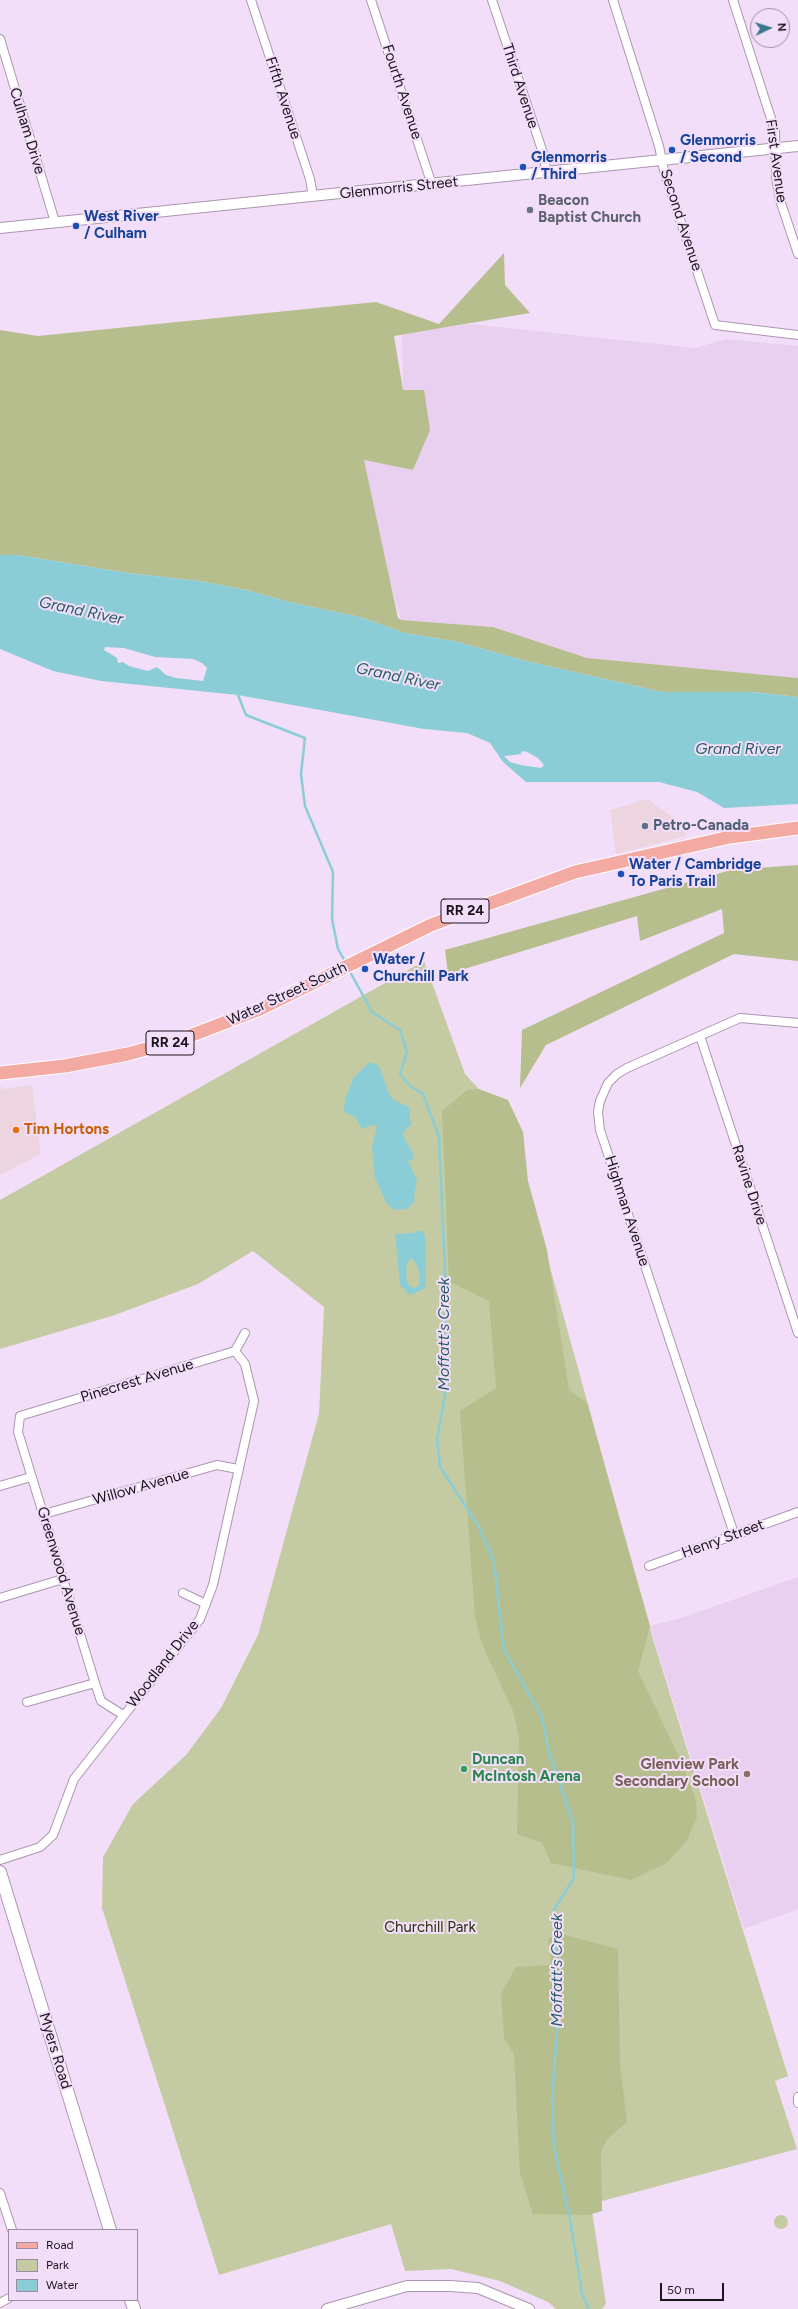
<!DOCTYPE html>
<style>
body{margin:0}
#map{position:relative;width:798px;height:2309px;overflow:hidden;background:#f3def9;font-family:Figtree,sans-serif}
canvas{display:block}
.legend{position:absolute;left:8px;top:2229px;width:130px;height:72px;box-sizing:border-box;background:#f3def9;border:1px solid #9d8da1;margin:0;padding:5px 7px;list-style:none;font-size:12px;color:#1b141d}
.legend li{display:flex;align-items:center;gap:8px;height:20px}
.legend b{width:20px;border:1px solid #9d8da1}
.north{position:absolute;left:750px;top:8px;width:40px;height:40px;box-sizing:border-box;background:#f3def9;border:1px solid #9d8da1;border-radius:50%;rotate:86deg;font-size:11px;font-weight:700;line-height:16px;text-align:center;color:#1b141d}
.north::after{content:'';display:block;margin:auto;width:14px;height:18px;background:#38778c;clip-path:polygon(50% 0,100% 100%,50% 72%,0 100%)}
.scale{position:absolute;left:660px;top:2283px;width:64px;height:18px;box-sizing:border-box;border:2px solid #1b141d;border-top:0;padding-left:5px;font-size:12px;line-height:14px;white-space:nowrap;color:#1b141d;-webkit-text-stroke:3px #f3def9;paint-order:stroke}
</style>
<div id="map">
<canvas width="798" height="2309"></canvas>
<ul class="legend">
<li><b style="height:5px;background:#f3aaa2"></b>Road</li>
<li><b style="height:11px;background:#c4cba2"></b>Park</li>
<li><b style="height:11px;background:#8bcdd6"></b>Water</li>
</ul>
<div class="north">N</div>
<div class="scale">50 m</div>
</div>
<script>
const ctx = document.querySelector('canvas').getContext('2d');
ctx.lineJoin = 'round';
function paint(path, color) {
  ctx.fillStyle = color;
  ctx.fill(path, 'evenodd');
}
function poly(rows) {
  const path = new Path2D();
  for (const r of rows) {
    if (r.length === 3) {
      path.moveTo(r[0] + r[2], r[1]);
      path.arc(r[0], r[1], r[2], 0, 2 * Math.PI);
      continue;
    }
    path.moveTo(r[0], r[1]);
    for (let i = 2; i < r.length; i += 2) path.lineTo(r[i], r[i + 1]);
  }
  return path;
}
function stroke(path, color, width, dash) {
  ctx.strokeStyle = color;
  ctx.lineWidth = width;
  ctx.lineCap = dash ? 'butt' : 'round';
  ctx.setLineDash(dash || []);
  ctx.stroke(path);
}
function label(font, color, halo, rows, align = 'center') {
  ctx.font = font + ' Figtree,sans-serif';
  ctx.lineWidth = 4;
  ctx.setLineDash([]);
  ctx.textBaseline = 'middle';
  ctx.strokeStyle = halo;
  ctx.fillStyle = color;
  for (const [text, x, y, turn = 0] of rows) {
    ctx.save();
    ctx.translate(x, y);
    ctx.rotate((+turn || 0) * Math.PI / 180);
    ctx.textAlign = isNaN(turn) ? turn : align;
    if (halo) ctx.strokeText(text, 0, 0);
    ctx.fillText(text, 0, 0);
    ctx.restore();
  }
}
paint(poly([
 [647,799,684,825,686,836,616,854,610,810],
 [32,1085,41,1154,0,1175,0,1089]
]), '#edd5df');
paint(poly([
 [470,324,695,348,726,339,798,346,798,678,587,658,493,627,401,620,388,574,364,460,413,470,403,390,402,334],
 [798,1577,798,1909,744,1929,650,1626,681,1618]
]), '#e9d0f0');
paint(poly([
 [424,961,465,1074,510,1123,653,1639,788,2076,775,2081,797,2149,591,2204,606,2304,602,2309,556,2309,548,2302,500,2281,451,2269,405,2271,391,2224,219,2275,102,1908,103,1857,133,1804,186,1755,221,1708,258,1635,319,1414,324,1307,253,1251,198,1284,112,1316,0,1349,0,1200],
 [781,2222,7]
]), '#c4cba2');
paint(poly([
 [504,253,505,285,530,313,394,336,403,390,424,390,430,430,413,470,364,460,398,618,401,620,493,627,587,658,798,678,798,697,752,692,662,692,526,661,454,641,405,633,360,617,293,603,246,590,199,581,128,573,18,555,0,555,0,330,38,336,376,302,439,324],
 [798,865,798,961,734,954,546,1045,520,1088,522,1030,724,933,722,909,640,941,637,916,448,974,445,950,731,870],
 [479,1089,508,1100,523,1132,528,1181,547,1250,569,1390,587,1403,650,1626,638,1671,679,1757,696,1800,697,1817,687,1840,667,1863,631,1880,551,1863,542,1843,517,1834,519,1737,513,1711,482,1644,475,1617,460,1411,496,1388,489,1301,449,1281,442,1111,467,1090],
 [555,1935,565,1935,618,1949,620,2064,627,2122,607,2139,601,2151,602,2211,588,2215,533,2214,520,2173,514,2054,504,2038,501,1994,516,1967,552,1965,548,1939]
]), '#b5be8c');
paint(poly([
 [0,555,18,555,128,573,199,581,246,590,293,603,360,617,405,633,454,641,526,661,662,692,752,692,798,697,798,804,724,808,697,792,659,782,526,782,503,762,490,743,467,733,424,729,238,695,101,681,53,671,0,649],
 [105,647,124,648,155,657,193,659,202,663,207,668,203,681,176,678,166,675,157,667,148,671,129,666,123,662,118,663,117,658,104,650],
 [525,751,538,758,544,765,541,768,521,765,510,762,504,756,522,754,521,752],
 [370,1062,379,1066,389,1094,394,1100,409,1107,411,1125,404,1131,403,1135,413,1154,414,1159,408,1161,417,1180,414,1195,415,1201,407,1209,395,1210,387,1204,375,1178,372,1147,377,1126,373,1125,362,1129,355,1117,344,1112,345,1099,354,1077],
 [418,1231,423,1231,425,1236,426,1288,410,1295,400,1285,395,1234,413,1233],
 [412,1258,418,1267,420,1279,419,1285,415,1288,409,1286,406,1277,407,1263]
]), '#8bcdd6');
stroke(poly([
 [238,695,246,715,305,738,301,774,305,806,333,872,332,919,338,949,346,963],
 [349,970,372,1012,400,1030,407,1052,400,1074,410,1086,423,1094,439,1137,445,1271,447,1384,437,1439,440,1467,478,1525,494,1561,504,1650,542,1717,549,1752,573,1822,574,1878,554,1910,558,2016,552,2099,554,2146,570,2219,582,2294,589,2309]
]), '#8bcdd6', 2.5);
const minor = poly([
 [251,0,310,179,313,196],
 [371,0,432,185],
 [492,0,544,156,546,172],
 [613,0,659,146,664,171,715,325,798,335],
 [733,0,775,131,776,177,780,200,798,254],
 [0,39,55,222],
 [700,1036,798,1333],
 [0,1486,31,1477],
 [44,1514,217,1465,238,1469],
 [734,1534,600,1130,598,1112,600,1101,608,1083,617,1074,627,1068,740,1018,798,1023],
 [649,1566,798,1512],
 [183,1593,206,1604],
 [0,1598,63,1579],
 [27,1702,95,1683],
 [123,1715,101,1701,95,1683,18,1432,20,1416,235,1351,245,1333],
 [0,1860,40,1847,53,1835,74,1779,200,1619,213,1585,254,1401,245,1364,235,1351],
 [798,2097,798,2103],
 [0,2193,12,2230],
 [0,2303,9,2298]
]);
const tertiary = poly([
 [0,228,798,146],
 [327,2309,407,2286,450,2286,478,2288,529,2309]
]);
const secondary = poly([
 [0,1872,110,2230],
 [131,2300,134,2309]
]);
const primary = poly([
 [0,1073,65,1066,128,1054,182,1039,260,1009,431,925,575,872,730,837,798,828]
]);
stroke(minor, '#aa96af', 10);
stroke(tertiary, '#aa96af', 12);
stroke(secondary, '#aa96af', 14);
stroke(primary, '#fff', 15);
stroke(minor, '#fff', 8);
stroke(tertiary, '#fff', 10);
stroke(secondary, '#fff', 12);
stroke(primary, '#f3aaa2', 13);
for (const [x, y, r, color] of [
 [672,150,4,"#1a4fb4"],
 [523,167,4,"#1a4fb4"],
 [530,210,4,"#6b7280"],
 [76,226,4,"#1a4fb4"],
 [645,826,4,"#5c6f8a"],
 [621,874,4,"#1a4fb4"],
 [365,969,4,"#1a4fb4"],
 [16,1130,4,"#e8710a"],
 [464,1769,4,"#2e9e5b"],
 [747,1774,4,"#8d6e63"]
]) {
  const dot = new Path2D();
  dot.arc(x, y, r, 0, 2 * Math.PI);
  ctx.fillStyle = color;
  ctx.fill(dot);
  stroke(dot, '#f3def9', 1.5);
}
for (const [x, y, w] of [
 [465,911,48],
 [170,1043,48]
]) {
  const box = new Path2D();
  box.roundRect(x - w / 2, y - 12, w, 24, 3);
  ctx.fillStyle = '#f3def9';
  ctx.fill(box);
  stroke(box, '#1b141d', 1);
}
label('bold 14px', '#1b141d', null, [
 ["RR 24",465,911],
 ["RR 24",170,1043]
]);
label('15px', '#1b141d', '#f3def9', [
 ["Third Avenue",520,86,72],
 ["Fourth Avenue",402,92,72],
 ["Fifth Avenue",283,98,72],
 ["Culham Drive",27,131,73],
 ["First Avenue",776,161,82],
 ["Glenmorris Street",399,188,-6],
 ["Second Avenue",681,220,72],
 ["Water Street South",287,994,-25],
 ["Ravine Drive",749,1185,72],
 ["Highman Avenue",627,1211,72],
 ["Pinecrest Avenue",137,1381,-17],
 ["Willow Avenue",141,1487,-16],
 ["Henry Street",723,1539,-20],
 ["Greenwood Avenue",61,1571,73],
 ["Woodland Drive",163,1664,-52],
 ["Myers Road",55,2051,73]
]);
label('bold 15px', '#164399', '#f3def9', [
 ["Glenmorris",680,141],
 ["/ Second",680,158],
 ["Glenmorris",531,158],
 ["/ Third",531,175],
 ["West River",84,217],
 ["/ Culham",84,234],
 ["Water / Cambridge",629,865],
 ["To Paris Trail",629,882],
 ["Water /",373,960],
 ["Churchill Park",373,977]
], 'left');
label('bold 15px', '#5b616d', '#f3def9', [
 ["Beacon",538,201],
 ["Baptist Church",538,218]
], 'left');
label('bold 15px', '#4e5e75', '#f3def9', [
 ["Petro-Canada",653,826]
], 'left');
label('bold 15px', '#c56008', '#f3def9', [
 ["Tim Hortons",24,1130]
], 'left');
label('bold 15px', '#27864d', '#f3def9', [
 ["Duncan",472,1760],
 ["McIntosh Arena",472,1777]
], 'left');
label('bold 15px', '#785e54', '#f3def9', [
 ["Glenview Park",739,1765],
 ["Secondary School",739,1782]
], 'right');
label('15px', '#2c3109', '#f3def9', [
 ["Churchill Park",430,1928]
]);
label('italic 16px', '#265e65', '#f3def9', [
 ["Grand River",81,611,12],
 ["Grand River",398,677,12],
 ["Grand River",738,749],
 ["Moffatt's Creek",444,1334,-90],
 ["Moffatt's Creek",557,1970,-90]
]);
</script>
